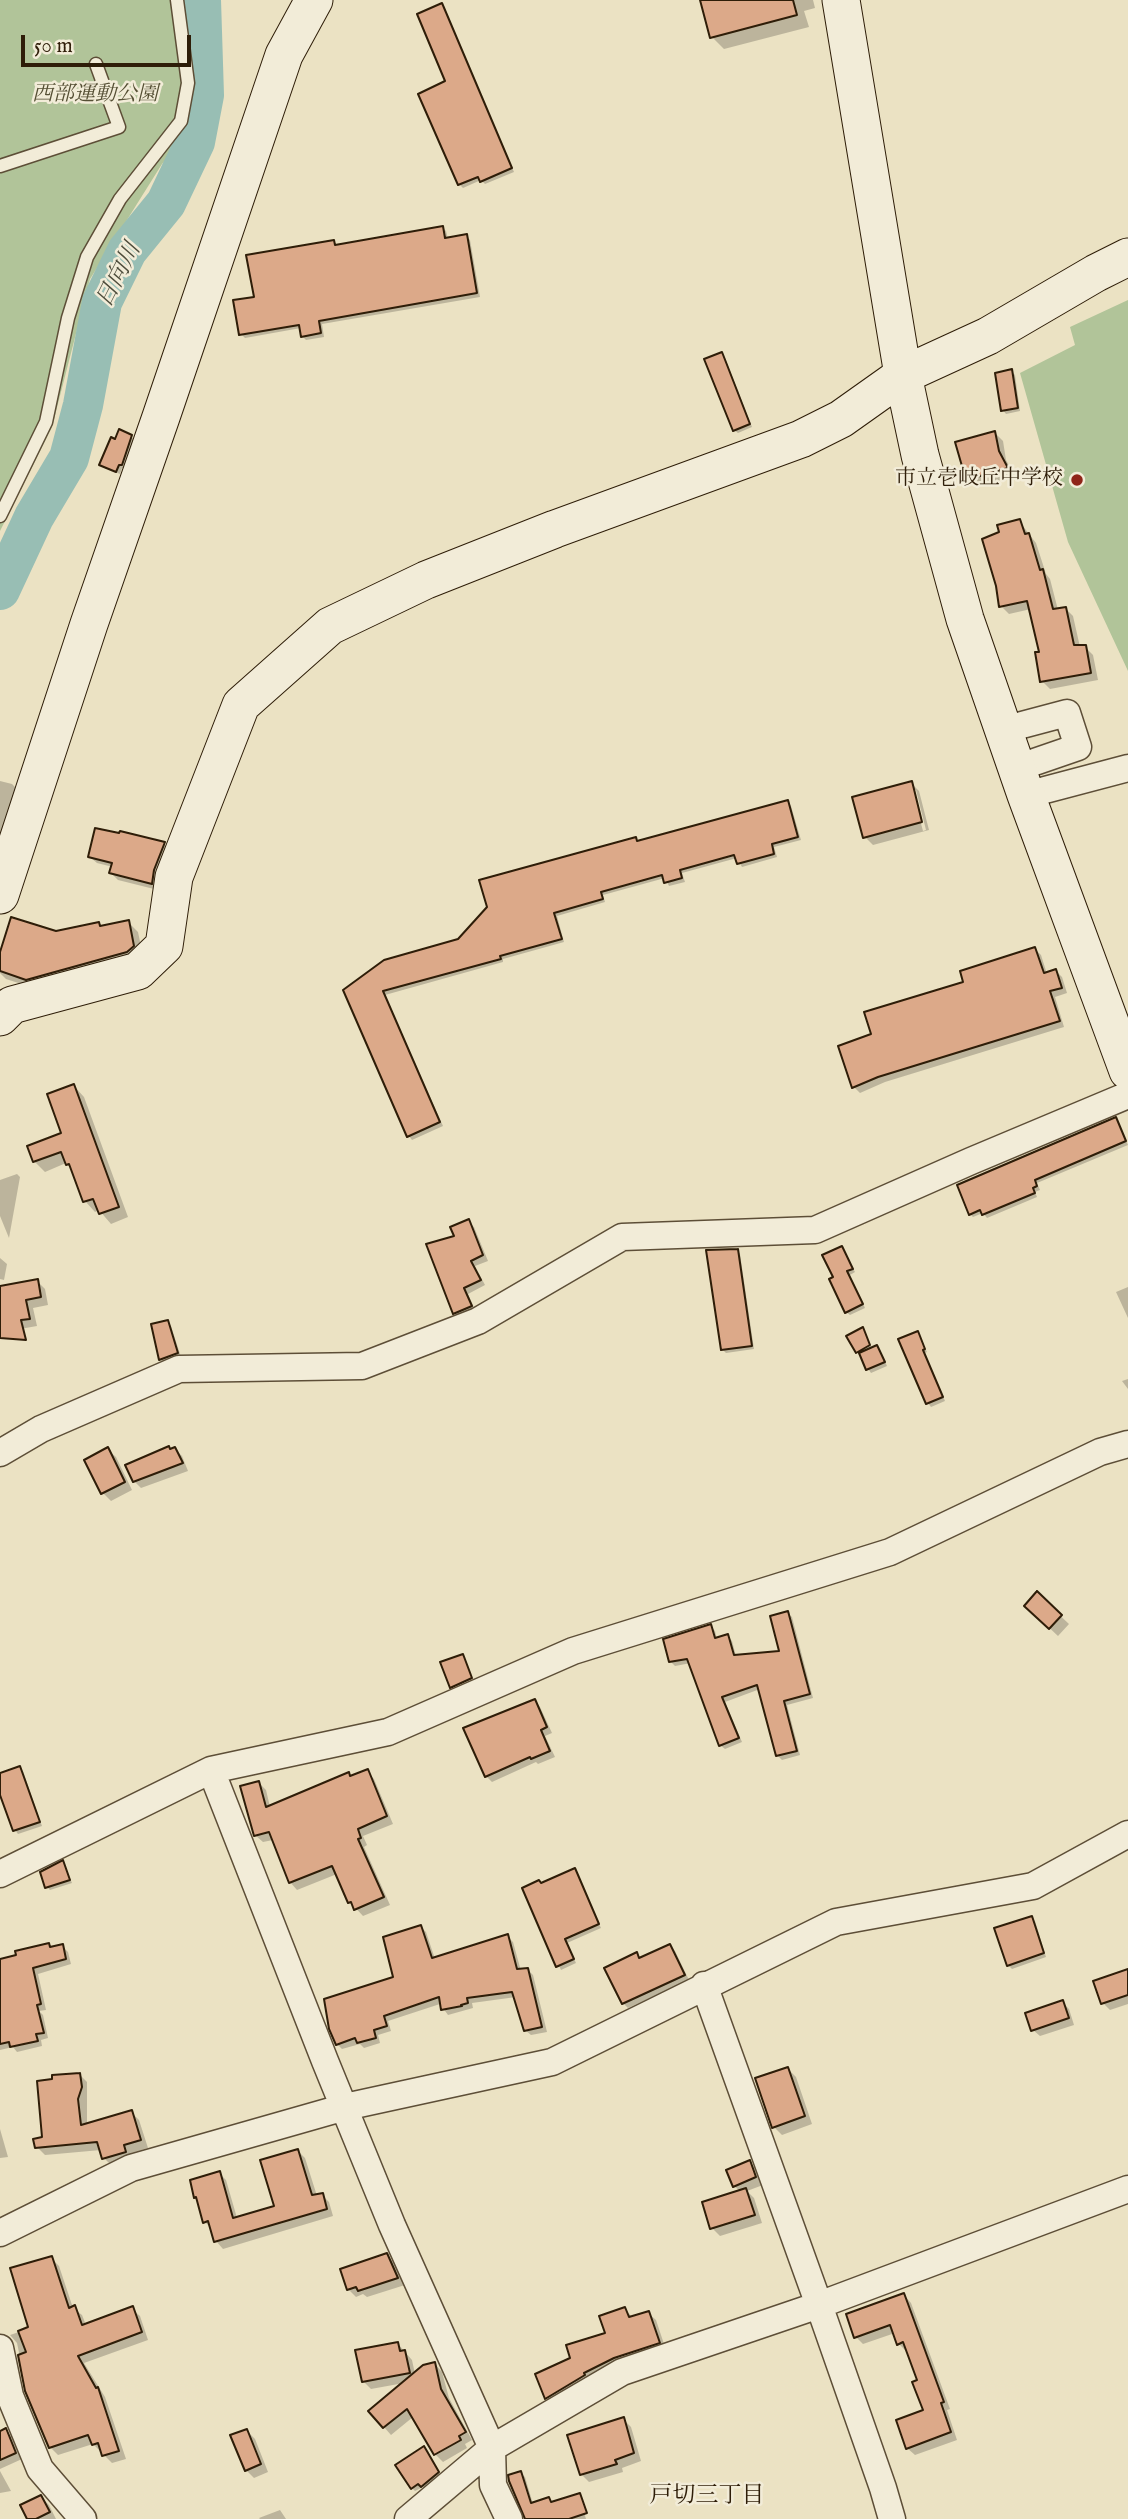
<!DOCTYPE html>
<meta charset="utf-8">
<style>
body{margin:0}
#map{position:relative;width:1128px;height:2519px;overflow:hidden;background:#ebe2c3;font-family:"IM FELL English",serif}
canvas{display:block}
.scale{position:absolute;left:21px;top:35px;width:170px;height:32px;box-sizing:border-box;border:4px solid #2e1d08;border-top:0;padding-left:9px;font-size:21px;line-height:24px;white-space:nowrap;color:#2e1d08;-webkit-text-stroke:5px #f2ecd8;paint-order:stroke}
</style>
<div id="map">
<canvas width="1128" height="2519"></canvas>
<div class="scale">50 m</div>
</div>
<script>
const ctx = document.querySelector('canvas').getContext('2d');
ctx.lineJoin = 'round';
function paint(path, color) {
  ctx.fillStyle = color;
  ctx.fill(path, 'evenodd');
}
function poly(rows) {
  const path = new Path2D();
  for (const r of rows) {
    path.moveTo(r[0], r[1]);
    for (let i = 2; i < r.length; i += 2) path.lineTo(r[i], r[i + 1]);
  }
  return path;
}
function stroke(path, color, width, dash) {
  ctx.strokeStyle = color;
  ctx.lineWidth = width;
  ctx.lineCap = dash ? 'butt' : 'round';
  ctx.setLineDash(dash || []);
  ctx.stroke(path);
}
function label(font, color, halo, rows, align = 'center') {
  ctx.font = font + ' "IM FELL English","Noto Serif JP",serif';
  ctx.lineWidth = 5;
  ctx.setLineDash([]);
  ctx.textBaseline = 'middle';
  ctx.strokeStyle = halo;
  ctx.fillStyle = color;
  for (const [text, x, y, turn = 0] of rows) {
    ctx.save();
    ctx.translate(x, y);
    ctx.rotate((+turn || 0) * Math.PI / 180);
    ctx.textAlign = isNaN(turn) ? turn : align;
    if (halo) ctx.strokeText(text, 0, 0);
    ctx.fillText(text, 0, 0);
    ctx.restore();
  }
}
paint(poly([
 [0,0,189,0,192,50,191,110,181,142,162,164,90,279,52,427,0,531],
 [1128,300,1128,671,1068,542,1020,373,1075,345,1070,327]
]), '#b1c499');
paint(poly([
 [702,0,813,0,815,8,804,11,809,27,724,49,712,37],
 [441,5,445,9,514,172,485,184,481,180,463,188,459,184],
 [443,228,446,231,448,239,466,236,470,240,480,297,322,324,324,337,306,340,302,336,301,328,245,338,241,334,256,298,333,242,337,246],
 [722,354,725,358,752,427,738,433,734,430],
 [1011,371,1015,375,1020,411,1006,414,1003,410],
 [995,433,1003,441,1006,460,1015,476,976,487,968,479],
 [131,437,135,440,125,468,122,468,120,474,105,468,101,464,116,441],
 [1019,521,1036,543,1046,574,1050,579,1058,610,1065,608,1073,616,1080,647,1085,647,1093,655,1098,680,1050,689,1042,681,1041,653,1031,609,1009,614,1001,606,1001,533],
 [0,781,12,784,19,791,0,839],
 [911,783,919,791,929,830,873,845,865,837],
 [912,790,916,790,926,830,923,831],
 [788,802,791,806,801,840,774,847,777,857,742,867,737,858,682,873,685,882,669,886,665,878,603,895,605,902,557,916,564,942,503,959,503,962,385,995,443,1126,412,1140,409,1136,345,991,458,941,636,839,639,843],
 [164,844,171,851,158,890,118,880,111,873,113,867,97,863,90,857],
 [128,922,138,932,143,956,37,989,6,979,0,973,0,958,99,924,102,927],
 [1035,949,1041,955,1047,974,1056,971,1062,977,1067,993,1055,997,1064,1027,885,1082,860,1093,854,1087,873,1035,965,983],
 [74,1086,84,1097,128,1217,111,1224,99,1210,95,1212,85,1201,74,1171,66,1163,45,1172,34,1161,64,1134],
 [1116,1119,1128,1145,1037,1183,1040,1190,1035,1192,1037,1197,987,1218,983,1213,973,1217,970,1214],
 [17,1174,20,1177,9,1238,0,1216,0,1180],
 [468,1221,474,1227,488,1261,475,1266,485,1285,468,1294,476,1312,460,1318,455,1313,456,1237],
 [841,1248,855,1272,850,1275,865,1308,850,1315,846,1312,835,1278],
 [737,1250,740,1254,754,1349,726,1353,723,1350],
 [0,1258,7,1264,4,1280,0,1279],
 [37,1281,45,1289,48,1305,33,1308,37,1326,20,1329,12,1321],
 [1128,1287,1128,1318,1116,1292],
 [168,1322,171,1326,181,1357,164,1363,161,1360,153,1325],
 [863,1329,872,1349,876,1347,880,1350,887,1366,871,1373,857,1352],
 [917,1333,927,1352,925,1353,945,1401,931,1407,928,1403],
 [1128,1379,1128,1389,1122,1381],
 [175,1449,182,1456,188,1471,141,1488,134,1481],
 [108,1450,116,1457,132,1490,111,1501,103,1493,86,1461],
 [1037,1594,1069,1624,1058,1636,1026,1606],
 [787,1613,792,1617,813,1698,787,1705,800,1755,782,1760,777,1755,760,1689,725,1702,742,1742,725,1749,720,1745,691,1663,675,1666,671,1662,711,1626,715,1631,717,1639,728,1636,732,1641,736,1656,781,1653],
 [534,1701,540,1707,552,1733,545,1736,555,1757,538,1764,536,1762,492,1782,486,1776],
 [19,1768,23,1771,42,1826,18,1834,15,1830,0,1790,0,1774],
 [367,1771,374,1779,393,1824,363,1836,367,1845,364,1847,390,1905,363,1916,350,1902,337,1874,297,1890,290,1882,273,1840,263,1842,255,1835,259,1783,266,1790,270,1807,348,1774,352,1777],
 [63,1862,72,1883,50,1890,47,1887],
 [574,1870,601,1928,567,1943,576,1963,561,1970,524,1889,541,1885],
 [1031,1918,1035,1921,1046,1957,1012,1969,1008,1965],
 [421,1927,426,1932,435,1959,507,1936,513,1942,521,1971,528,1970,533,1975,547,2032,531,2035,525,2030,516,1997,472,2003,473,2008,448,2015,440,2004,388,2021,391,2031,378,2035,380,2043,364,2048,360,2044,342,2049,337,2044,395,1978],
 [48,1945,52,1949,62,1946,68,1952,71,1964,38,1974,46,2010,39,2011,43,2015,48,2038,41,2040,42,2046,17,2052,13,2047,0,2050,0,1961],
 [670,1946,675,1951,689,1980,628,2008,623,2003,636,1954,641,1959],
 [1128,1971,1128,2004,1110,2010,1103,2003],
 [1062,2002,1069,2009,1074,2025,1040,2036,1033,2030],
 [788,2069,796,2077,812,2124,782,2135,774,2127],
 [79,2074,87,2082,87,2125,131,2112,139,2120,148,2148,131,2153,133,2160,112,2166,104,2158,101,2150,45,2155,37,2147,44,2138],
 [0,2129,8,2157,0,2158],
 [298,2151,305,2158,317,2196,322,2195,329,2202,333,2216,223,2249,216,2241,213,2230,205,2222,219,2173,226,2180,237,2218,276,2207],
 [750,2162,757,2170,763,2185,747,2191,754,2198,762,2223,720,2236,712,2228,740,2191,734,2186],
 [387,2255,394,2263,405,2285,367,2297,363,2294,356,2297,348,2289],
 [51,2258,59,2266,73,2308,82,2315,86,2325,132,2309,140,2316,148,2340,84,2363,105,2397,126,2459,112,2463,93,2444,58,2455,50,2447,27,2391,17,2343,10,2335,31,2328],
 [904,2295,911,2303,950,2409,947,2410,957,2440,915,2455,907,2448,925,2411,919,2381,906,2351,899,2344,895,2333,863,2344,856,2337],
 [625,2309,632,2317,648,2313,656,2320,666,2350,554,2405,547,2398,572,2359,607,2334],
 [398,2344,412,2360,415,2374,435,2364,442,2372,449,2398,472,2440,465,2444,467,2448,443,2462,435,2454,413,2417,391,2435,384,2427,404,2383,371,2389,363,2381],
 [623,2419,631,2427,641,2461,622,2468,623,2472,589,2482,581,2474],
 [6,2430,12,2437,22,2459,0,2469,0,2433],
 [247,2431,255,2439,268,2472,254,2478,246,2470],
 [427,2452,441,2476,426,2489,423,2487,415,2491,412,2488],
 [0,2471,11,2491,0,2493],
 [520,2473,525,2477,533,2504,548,2499,553,2503,580,2495,582,2498,580,2498,586,2519,526,2519],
 [41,2497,49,2505,56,2519,29,2519],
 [280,2510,286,2519,260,2519,259,2518]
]), '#0003');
stroke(poly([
 [0,590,34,517,69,458,83,405,102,302,127,251,166,203,195,142,204,95,201,0]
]), '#98beb4', 40);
const building = poly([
 [700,0,793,0,797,15,710,38,700,0],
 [442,3,512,168,480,182,478,177,458,185,418,94,445,81,417,14,442,3],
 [443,226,445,238,467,234,477,293,319,321,321,333,301,337,299,325,239,335,233,300,254,297,246,255,334,240,335,245,443,226],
 [722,352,750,424,733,431,704,359,722,352],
 [1012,369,1018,408,1001,411,995,373,1012,369],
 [119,429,132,435,122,465,119,465,116,472,99,465,111,437,115,439,119,429],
 [995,431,999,451,1008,468,966,480,955,442,995,431],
 [1020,519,1025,534,1029,533,1040,570,1043,569,1053,609,1066,607,1074,645,1086,645,1091,673,1040,682,1035,652,1039,652,1027,601,999,607,996,586,982,539,999,532,997,525,1020,519],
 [912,781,922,822,863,838,852,797,912,781],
 [788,800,798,837,772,844,774,854,737,864,734,855,680,870,682,878,664,883,662,875,601,892,603,899,554,913,562,939,500,956,501,959,383,991,440,1122,407,1137,343,990,384,960,458,939,487,907,479,880,636,837,637,841,788,800],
 [95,828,119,833,120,831,165,842,154,870,152,884,109,873,112,863,88,857,95,828],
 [11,917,56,931,99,922,100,926,129,920,134,946,127,952,26,980,0,971,0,952,11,917],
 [1035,947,1044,973,1056,969,1062,988,1050,991,1060,1021,878,1077,852,1088,838,1046,871,1034,864,1012,963,982,960,971,1035,947],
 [74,1084,119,1207,99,1214,93,1199,83,1202,69,1164,66,1165,61,1152,33,1162,27,1146,61,1133,47,1094,74,1084],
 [1116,1117,1126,1141,1035,1180,1037,1186,1033,1188,1035,1193,982,1215,980,1210,969,1215,957,1185,1116,1117],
 [469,1219,483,1255,471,1261,481,1280,464,1288,472,1306,453,1314,426,1244,454,1236,450,1227,469,1219],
 [842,1246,853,1269,847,1271,863,1304,845,1313,829,1279,833,1277,822,1255,842,1246],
 [738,1249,752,1346,721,1350,706,1250,738,1249],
 [38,1279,41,1297,26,1300,30,1319,21,1320,26,1340,0,1338,0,1286,38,1279],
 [168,1320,178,1353,159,1360,151,1324,168,1320],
 [863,1327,870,1345,856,1353,846,1336,863,1327],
 [918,1331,925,1349,923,1350,943,1397,926,1404,898,1339,918,1331],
 [877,1345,885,1362,866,1370,859,1353,877,1345],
 [169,1446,170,1449,175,1447,183,1463,133,1482,125,1465,169,1446],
 [108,1447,125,1482,101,1494,84,1460,108,1447],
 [1037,1591,1062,1615,1049,1629,1024,1606,1037,1591],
 [788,1611,810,1694,784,1701,797,1751,776,1756,757,1685,722,1697,739,1738,719,1746,687,1659,669,1662,663,1639,711,1624,715,1638,728,1634,734,1655,779,1651,770,1616,788,1611],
 [463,1654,472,1678,450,1688,440,1662,463,1654],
 [535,1699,547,1727,541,1730,550,1751,531,1759,530,1757,485,1777,463,1728,535,1699],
 [20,1766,40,1822,13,1831,0,1795,0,1773,20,1766],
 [368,1769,387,1816,358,1829,361,1838,358,1839,384,1897,354,1910,351,1902,348,1903,332,1866,289,1883,269,1832,254,1836,240,1786,259,1781,266,1807,349,1772,350,1776,368,1769],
 [63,1860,70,1880,45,1888,40,1872,63,1860],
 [575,1868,599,1924,565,1939,574,1959,556,1967,522,1888,539,1880,541,1883,575,1868],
 [1032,1916,1044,1953,1007,1966,994,1928,1032,1916],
 [421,1925,432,1958,508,1934,517,1969,528,1968,542,2027,524,2031,512,1992,467,1998,468,2003,461,2005,462,2006,441,2010,439,1997,384,2016,387,2026,374,2030,376,2038,357,2043,355,2038,336,2045,329,2029,324,1999,393,1977,383,1937,421,1925],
 [49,1943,50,1947,63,1944,66,1959,33,1968,41,2004,37,2005,44,2033,36,2034,38,2041,10,2047,9,2042,0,2044,0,1959,16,1955,15,1951,49,1943],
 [670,1944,685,1975,622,2004,604,1968,637,1952,639,1958,670,1944],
 [1128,1969,1128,1995,1101,2004,1093,1981,1128,1969],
 [1063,2000,1069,2018,1031,2031,1025,2013,1063,2000],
 [788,2067,805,2116,772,2128,755,2078,788,2067],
 [80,2073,82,2087,78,2099,81,2125,132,2110,141,2140,124,2145,126,2152,102,2159,97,2142,35,2148,33,2139,42,2137,37,2081,52,2079,52,2075,80,2073],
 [298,2149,312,2195,323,2193,327,2209,214,2242,208,2221,203,2223,196,2197,194,2198,190,2180,220,2171,233,2218,274,2206,260,2160,298,2149],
 [750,2160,756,2177,733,2187,726,2170,750,2160],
 [746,2188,755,2215,710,2229,702,2202,746,2188],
 [387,2253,398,2278,358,2291,356,2287,347,2290,340,2269,387,2253],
 [52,2256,69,2308,75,2305,82,2325,133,2306,142,2332,78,2356,96,2388,98,2387,119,2451,102,2456,98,2443,92,2445,88,2435,49,2448,25,2391,18,2355,26,2352,18,2331,28,2327,10,2268,52,2256],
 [904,2293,944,2402,941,2403,951,2432,906,2449,896,2420,923,2410,912,2382,917,2380,903,2342,897,2345,890,2325,854,2338,846,2314,904,2293],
 [625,2307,629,2317,649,2311,660,2343,614,2358,584,2373,585,2375,545,2399,535,2374,570,2358,566,2345,605,2333,599,2316,625,2307],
 [398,2342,400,2351,405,2350,410,2373,362,2382,355,2350,398,2342],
 [435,2362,441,2389,466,2432,459,2436,461,2440,434,2455,407,2409,383,2428,368,2411,423,2365,435,2362],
 [624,2417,634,2453,615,2460,617,2464,580,2475,567,2435,624,2417],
 [6,2428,16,2453,0,2460,0,2431,6,2428],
 [247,2429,261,2464,245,2471,230,2435,247,2429],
 [424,2446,439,2472,421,2487,418,2484,411,2489,395,2465,424,2446],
 [521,2471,531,2503,549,2497,551,2502,580,2493,587,2513,569,2519,525,2519,509,2481,508,2475,521,2471],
 [41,2495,50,2512,36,2519,27,2519,20,2505,41,2495]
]);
paint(building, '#dca989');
stroke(building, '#2e1d08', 2);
const lane = poly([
 [0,166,119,127,96,64],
 [0,516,46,422,68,318,87,257,120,199,181,121,188,83,177,0]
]);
const street = poly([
 [1003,730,1067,713,1078,747,1017,768],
 [1026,795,1128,768],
 [0,1453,41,1429,179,1369,362,1366,478,1321,622,1237,815,1230,971,1161,1128,1095],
 [211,1770,325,2061,392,2225,492,2448,493,2485,509,2519],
 [0,1874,211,1770,388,1732,573,1651,890,1552,1100,1452,1128,1444],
 [704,1985,819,2305,883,2488,892,2519],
 [0,2233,131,2168,345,2107,552,2062,836,1922,1033,1886,1128,1834],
 [0,2348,10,2396,40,2469,83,2519],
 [408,2519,492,2448,622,2372,819,2305,1128,2189]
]);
const secondary = poly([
 [841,0,903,375,920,455,965,619,1026,795,1128,1071],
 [0,895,89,624,161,417,284,55,314,0],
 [0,1017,12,1005,138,971,164,946,174,877,241,705,330,626,426,580,555,529,801,439,841,419,903,375,988,336,1096,273,1128,257]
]);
stroke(lane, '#5d4e37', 15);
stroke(street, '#5d4e37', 29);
stroke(secondary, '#2e1d08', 39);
stroke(lane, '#f2ecd8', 12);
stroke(street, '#f2ecd8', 26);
stroke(secondary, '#f2ecd8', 37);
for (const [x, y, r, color] of [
 [1077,480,7,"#8f2418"]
]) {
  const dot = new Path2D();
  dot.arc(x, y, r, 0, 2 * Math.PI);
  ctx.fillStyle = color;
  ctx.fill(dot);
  stroke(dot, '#f2ecd8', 2.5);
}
label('italic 21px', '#554f34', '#f2ecd8', [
 ["西部運動公園",95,96]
]);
label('21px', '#2e1d08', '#f2ecd8', [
 ["市立壱岐丘中学校",1063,480]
], 'right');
label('italic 23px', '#4e4d3c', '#f2ecd8', [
 ["日向川",120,276,-63]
]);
label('23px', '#2e1d08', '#f2ecd8', [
 ["戸切三丁目",707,2497]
]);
</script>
